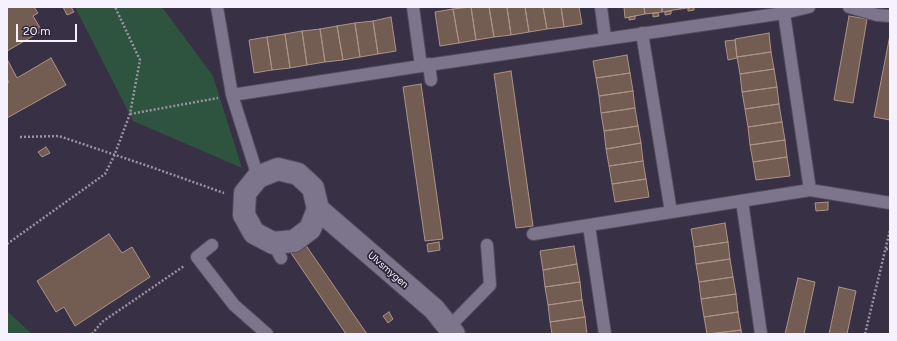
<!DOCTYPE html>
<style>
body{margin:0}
#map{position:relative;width:897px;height:341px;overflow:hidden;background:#383044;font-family:Figtree,sans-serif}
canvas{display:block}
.frame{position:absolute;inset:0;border:8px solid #f6f1fe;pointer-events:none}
.scale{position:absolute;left:16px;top:24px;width:61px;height:18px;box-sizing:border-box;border:2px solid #f6f1fe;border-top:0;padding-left:5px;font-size:12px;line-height:14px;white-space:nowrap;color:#f6f1fe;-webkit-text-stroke:3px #2e2639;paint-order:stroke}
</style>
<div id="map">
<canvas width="897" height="341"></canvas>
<div class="frame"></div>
<div class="scale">20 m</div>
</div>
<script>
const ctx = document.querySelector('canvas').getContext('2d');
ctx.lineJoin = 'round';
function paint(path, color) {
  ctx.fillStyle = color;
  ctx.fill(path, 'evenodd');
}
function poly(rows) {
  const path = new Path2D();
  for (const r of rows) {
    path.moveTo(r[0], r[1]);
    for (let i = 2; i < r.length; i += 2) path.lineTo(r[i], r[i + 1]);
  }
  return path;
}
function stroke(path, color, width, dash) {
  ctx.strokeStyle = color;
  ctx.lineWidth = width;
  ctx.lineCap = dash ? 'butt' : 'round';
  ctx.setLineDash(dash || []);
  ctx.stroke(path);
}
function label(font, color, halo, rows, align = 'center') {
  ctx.font = font + ' Figtree,sans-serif';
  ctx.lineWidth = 3.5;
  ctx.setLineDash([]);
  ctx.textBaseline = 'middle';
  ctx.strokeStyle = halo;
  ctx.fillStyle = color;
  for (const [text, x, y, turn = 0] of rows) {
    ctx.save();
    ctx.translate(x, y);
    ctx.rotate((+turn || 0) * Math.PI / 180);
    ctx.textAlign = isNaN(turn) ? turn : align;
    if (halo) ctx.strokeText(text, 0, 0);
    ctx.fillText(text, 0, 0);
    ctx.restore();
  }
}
paint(poly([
 [75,7,162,7,213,76,242,168,133,121],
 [7,311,32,334,7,334]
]), '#2e533e');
const building = poly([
 [7,7,34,7,38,13,33,16,42,31,7,51,7,7],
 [63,7,71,7,74,12,67,15,63,7],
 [471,7,476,40,459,43,453,9,471,7],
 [471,7,489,7,494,37,476,40,471,7],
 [489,7,507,7,511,35,494,37,489,7],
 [507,7,525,7,529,32,511,35,507,7],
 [525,7,543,7,547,29,529,32,525,7],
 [543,7,561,7,564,27,547,29,543,7],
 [561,7,579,7,582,24,564,27,561,7],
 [624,7,644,7,645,14,625,18,624,7],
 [644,7,662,7,662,12,645,14,644,7],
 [662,7,680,7,680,9,662,12,662,7],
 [680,7,695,7,680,9,680,7],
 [694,7,694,10,688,11,688,8,694,7],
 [453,9,459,43,440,46,435,12,453,9],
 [671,11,671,14,665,15,665,12,671,11],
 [653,13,658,13,659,16,653,17,653,13],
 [635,16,635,19,629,20,629,17,635,16],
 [849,16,867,19,853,103,834,100,849,16],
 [391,17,396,51,378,54,373,21,391,17],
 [373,21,378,54,360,57,355,23,373,21],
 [355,23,360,57,343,60,337,26,355,23],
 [337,26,343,60,325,62,320,29,337,26],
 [320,29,325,62,307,65,302,31,320,29],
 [302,31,307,65,290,68,285,34,302,31],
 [769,33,771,52,737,57,735,39,769,33],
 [285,34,290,68,272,70,267,37,285,34],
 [890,35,890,120,874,117,890,35],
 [267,37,272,70,254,73,249,40,267,37],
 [735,40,737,58,728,60,725,41,735,40],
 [771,52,774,69,740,74,737,57,771,52],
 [627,55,630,73,596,78,593,61,627,55],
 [51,58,66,85,7,118,7,83,9,82,7,79,7,59,17,78,51,58],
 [774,69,777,87,742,92,740,74,774,69],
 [511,71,533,226,516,228,494,74,511,71],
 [630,73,633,91,599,96,596,78,630,73],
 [421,84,443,239,425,241,403,87,421,84],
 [777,87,779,104,745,109,742,92,777,87],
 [633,91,635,108,601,113,599,96,633,91],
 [779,104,782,122,748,127,745,109,779,104],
 [635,108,638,126,604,131,601,113,635,108],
 [782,122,785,140,750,145,748,127,782,122],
 [638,126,641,143,606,149,604,131,638,126],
 [785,140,787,157,753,162,750,145,785,140],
 [641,143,643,161,609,166,606,149,641,143],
 [46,147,50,153,42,157,38,152,46,147],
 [787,157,790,176,756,180,753,162,787,157],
 [643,161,646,179,612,184,609,166,643,161],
 [646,179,649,197,615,202,612,184,646,179],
 [828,202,828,210,816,211,815,203,828,202],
 [725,223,728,242,694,247,691,229,725,223],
 [109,234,122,253,132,247,150,277,75,326,64,307,56,312,37,281,109,234],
 [439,242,440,250,428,252,427,244,439,242],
 [728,242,730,259,696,264,694,247,728,242],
 [305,244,367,334,346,334,291,253,305,244],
 [574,246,577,264,543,270,540,251,574,246],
 [730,259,733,277,699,282,696,264,730,259],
 [577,264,580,282,545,287,543,270,577,264],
 [733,277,736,294,701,299,699,282,733,277],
 [798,278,815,282,804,334,785,334,798,278],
 [580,282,582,300,548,305,545,287,580,282],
 [839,287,856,291,847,334,829,334,839,287],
 [736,294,738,312,704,317,701,299,736,294],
 [582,300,585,317,550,322,548,305,582,300],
 [389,312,393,319,388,323,383,316,389,312],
 [738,312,741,330,707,334,704,317,738,312],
 [585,317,587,334,552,334,550,322,585,317],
 [741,330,742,334,712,334,741,330]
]);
paint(building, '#735c51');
stroke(building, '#ac9387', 1);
const service = poly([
 [217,7,232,95,421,66,784,13,809,7],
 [413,7,421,66],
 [601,7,605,38],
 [849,7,877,15,890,16],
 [784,13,810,190],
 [642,33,671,212],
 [429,64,431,80],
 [232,95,258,177],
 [742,201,761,334],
 [589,226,605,334],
 [533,234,810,190,890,203],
 [273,243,281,258],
 [212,245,197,257,234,305,267,334],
 [449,327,490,285,487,245]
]);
const minor = poly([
 [318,209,310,229,294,241,273,243,254,233,244,215,245,193,258,177,278,169,298,174,313,188,318,209,434,309,454,334]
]);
stroke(service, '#534c5d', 14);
stroke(minor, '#534c5d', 24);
stroke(poly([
 [130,114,218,98],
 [20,137,59,136,151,167,224,193],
 [7,244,105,174,114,156,130,114,140,60,115,7],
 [886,249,890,249],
 [92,334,102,322,184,266],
 [865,334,890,230]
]), '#9992a3', 2.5, [2, 2]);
stroke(service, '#7d758b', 12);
stroke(minor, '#7d758b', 22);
label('10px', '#f6f1fe', '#2e2639', [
 ["Ulvsmygen",388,270,41]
]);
</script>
